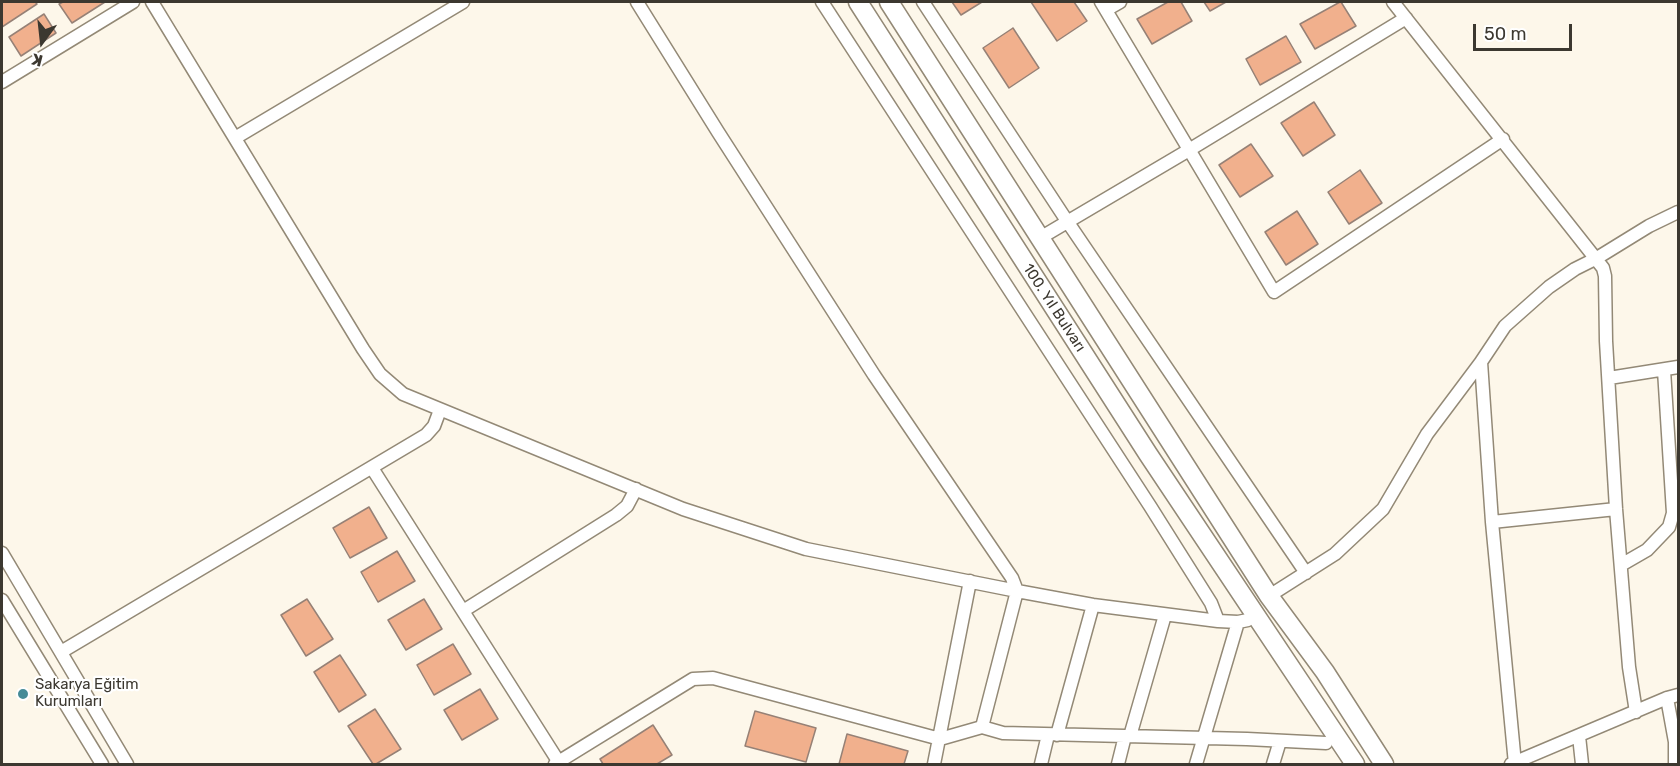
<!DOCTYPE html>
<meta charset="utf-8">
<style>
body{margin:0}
#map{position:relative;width:1680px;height:766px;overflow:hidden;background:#fdf7ea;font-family:Rubik,sans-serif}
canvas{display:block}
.frame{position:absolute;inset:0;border:3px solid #3c3830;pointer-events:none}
.north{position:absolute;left:12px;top:12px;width:60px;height:60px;-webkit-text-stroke:4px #fff;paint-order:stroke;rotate:195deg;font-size:16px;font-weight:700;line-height:24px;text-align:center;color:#3c3830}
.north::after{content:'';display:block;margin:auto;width:21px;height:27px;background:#3c3830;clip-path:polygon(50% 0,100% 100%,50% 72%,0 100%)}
.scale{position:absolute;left:1473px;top:24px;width:99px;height:27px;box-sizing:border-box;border:3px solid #3c3830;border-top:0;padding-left:8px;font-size:18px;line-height:21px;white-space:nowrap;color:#3c3830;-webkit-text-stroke:4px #fff;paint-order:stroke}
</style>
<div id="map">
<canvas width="1680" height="766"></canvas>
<div class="frame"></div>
<div class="north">K</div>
<div class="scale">50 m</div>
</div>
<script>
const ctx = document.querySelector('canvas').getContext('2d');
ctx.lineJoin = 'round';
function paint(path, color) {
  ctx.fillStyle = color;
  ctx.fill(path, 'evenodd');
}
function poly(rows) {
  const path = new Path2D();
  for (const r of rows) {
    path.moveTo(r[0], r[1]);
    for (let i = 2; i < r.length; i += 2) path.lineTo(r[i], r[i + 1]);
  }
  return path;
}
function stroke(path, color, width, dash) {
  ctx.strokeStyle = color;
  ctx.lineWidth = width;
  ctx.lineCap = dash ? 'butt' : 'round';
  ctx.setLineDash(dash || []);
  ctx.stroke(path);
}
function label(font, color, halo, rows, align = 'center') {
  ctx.font = font + ' Rubik,sans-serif';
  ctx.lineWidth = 4.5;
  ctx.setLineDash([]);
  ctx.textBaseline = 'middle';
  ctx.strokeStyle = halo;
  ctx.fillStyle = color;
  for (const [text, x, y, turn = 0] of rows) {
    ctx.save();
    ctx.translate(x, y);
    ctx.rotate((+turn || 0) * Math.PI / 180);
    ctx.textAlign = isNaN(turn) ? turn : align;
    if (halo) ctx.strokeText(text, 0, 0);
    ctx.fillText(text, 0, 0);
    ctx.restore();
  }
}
const building = poly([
 [2,2,35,2,37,4,2,27,2,2],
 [63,2,105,2,72,23,59,4,63,2],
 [952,2,982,2,961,15,952,2],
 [1031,2,1074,2,1087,21,1057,41,1031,2],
 [1168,2,1181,2,1192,21,1152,44,1137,19,1168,2],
 [1204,2,1226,2,1210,11,1204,2],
 [1340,2,1341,2,1356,26,1315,49,1300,24,1340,2],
 [44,14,56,33,21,56,9,37,44,14],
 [1013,28,1039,68,1009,88,983,48,1013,28],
 [1286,36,1301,62,1260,85,1246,59,1286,36],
 [1314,102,1335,135,1303,156,1281,123,1314,102],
 [1251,144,1273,176,1240,197,1219,165,1251,144],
 [1360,170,1382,203,1349,224,1328,192,1360,170],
 [1297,211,1318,244,1286,265,1265,232,1297,211],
 [369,507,387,538,350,558,333,528,369,507],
 [397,551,415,581,378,602,361,572,397,551],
 [307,599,333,639,306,656,281,615,307,599],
 [424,599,442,629,406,650,388,620,424,599],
 [453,644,471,674,434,695,417,665,453,644],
 [340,655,366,695,339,712,314,672,340,655],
 [480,689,498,719,462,740,444,710,480,689],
 [375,709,401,749,376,764,373,764,348,726,375,709],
 [755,711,816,728,806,762,745,746,755,711],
 [653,725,672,755,657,764,603,764,600,759,653,725],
 [847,734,908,751,904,764,839,764,847,734]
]);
paint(building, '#f1b08d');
stroke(building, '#968176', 1.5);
const minor = poly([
 [152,2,363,349,380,374,403,394,683,509,806,549,1017,591],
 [637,2,718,132,874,375,1012,578,1017,591],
 [822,2,1150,506,1211,603,1218,621],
 [923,2,1067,221,1306,573],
 [1101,2,1274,292,1503,139],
 [1393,2,1603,268,1605,276,1606,341,1616,509,1629,667,1636,712],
 [1106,10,1120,2],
 [2,82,133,2],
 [235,138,463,2],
 [1040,238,1189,150,1406,18],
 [1609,378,1678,367],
 [372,468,560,764],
 [1492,522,1616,509],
 [2,553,127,764],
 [1621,565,1647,550,1669,527,1673,513,1664,370],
 [1269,596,1335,554,1383,509,1427,434,1481,362],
 [2,600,102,764],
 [463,611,616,515,627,506,636,489],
 [61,652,426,435,434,426,440,410],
 [1667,698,1675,742,1675,764],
 [1057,735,1093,605],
 [1125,736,1003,733,982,727,1017,591,1093,605,1218,621,1238,622,1248,620,1254,612],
 [1130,736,1165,615],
 [1579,736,1582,764],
 [555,764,693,679,713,678,940,739,982,727],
 [934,764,970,581],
 [1041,764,1048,735],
 [1118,764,1125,736,1247,739,1326,743],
 [1196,764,1238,622],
 [1273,764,1280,741],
 [1511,764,1667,698,1678,695],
 [1515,764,1492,522,1481,362,1505,326,1549,287,1575,269,1597,258,1649,226,1678,212]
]);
const secondary = poly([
 [858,2,1148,454,1355,764],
 [889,2,1269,596,1325,672,1384,764]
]);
stroke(minor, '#938976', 15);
stroke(secondary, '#938976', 21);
stroke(minor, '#fff', 12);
stroke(secondary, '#fff', 18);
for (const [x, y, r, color] of [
 [23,694,6,"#468b97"]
]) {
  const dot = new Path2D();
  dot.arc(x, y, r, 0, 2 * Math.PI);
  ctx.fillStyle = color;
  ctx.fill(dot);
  stroke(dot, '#fff', 2);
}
label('15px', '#3c3830', '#fff', [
 ["100. Yıl Bulvarı",1054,308,57]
]);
label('15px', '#3c3830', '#fff', [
 ["Sakarya Eğitim",35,685],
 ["Kurumları",35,702]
], 'left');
</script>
